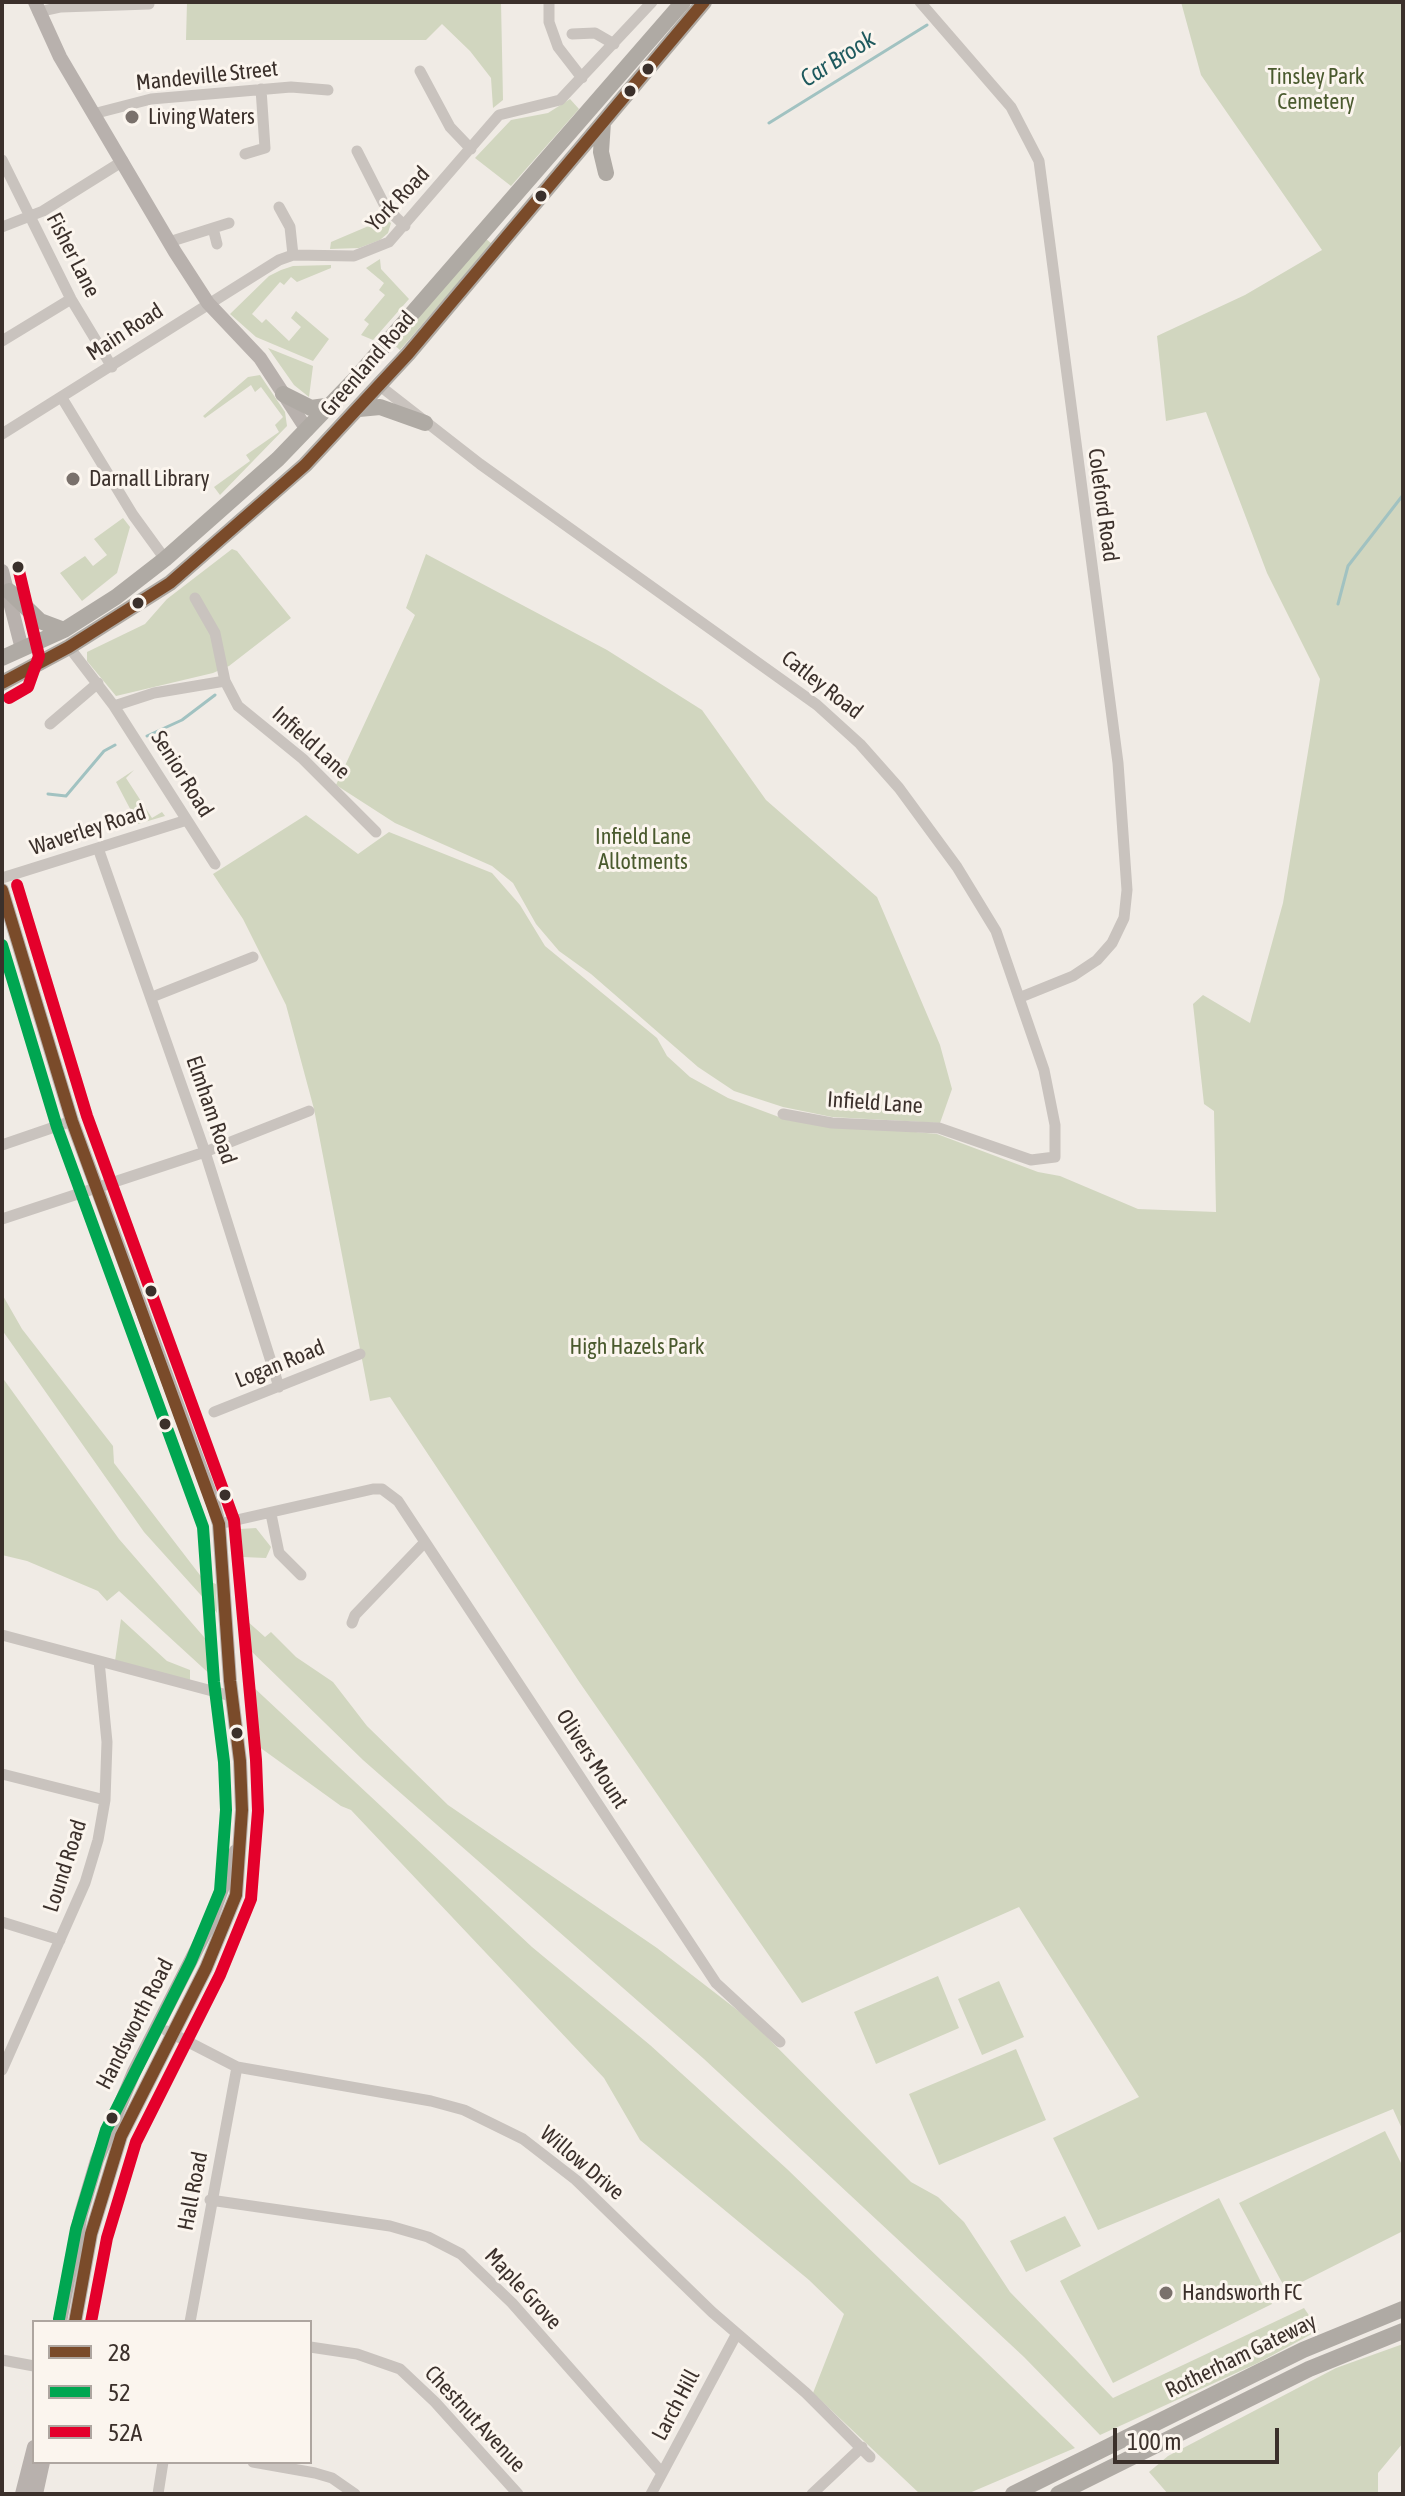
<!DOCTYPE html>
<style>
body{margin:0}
#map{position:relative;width:1405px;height:2496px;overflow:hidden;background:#f0ebe5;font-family:"Asap Condensed",sans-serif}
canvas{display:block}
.frame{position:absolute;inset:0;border:4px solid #3b302b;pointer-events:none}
.legend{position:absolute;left:32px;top:2320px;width:280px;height:144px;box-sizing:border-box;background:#fbf5ee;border:2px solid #aea6a0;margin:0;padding:10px 14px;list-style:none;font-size:24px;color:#3b302b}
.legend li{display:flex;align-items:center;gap:16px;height:40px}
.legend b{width:40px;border:2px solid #aea6a0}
.scale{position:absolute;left:1113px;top:2428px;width:166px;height:36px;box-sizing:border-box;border:4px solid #3b302b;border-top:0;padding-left:10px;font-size:24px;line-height:28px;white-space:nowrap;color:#3b302b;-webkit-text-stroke:6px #fbf5ee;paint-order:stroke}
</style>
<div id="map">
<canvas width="1405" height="2496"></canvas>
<div class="frame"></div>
<ul class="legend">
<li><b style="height:10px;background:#7a4b2a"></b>28</li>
<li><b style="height:10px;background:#00a651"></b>52</li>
<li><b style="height:10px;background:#e4002b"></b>52A</li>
</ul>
<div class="scale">100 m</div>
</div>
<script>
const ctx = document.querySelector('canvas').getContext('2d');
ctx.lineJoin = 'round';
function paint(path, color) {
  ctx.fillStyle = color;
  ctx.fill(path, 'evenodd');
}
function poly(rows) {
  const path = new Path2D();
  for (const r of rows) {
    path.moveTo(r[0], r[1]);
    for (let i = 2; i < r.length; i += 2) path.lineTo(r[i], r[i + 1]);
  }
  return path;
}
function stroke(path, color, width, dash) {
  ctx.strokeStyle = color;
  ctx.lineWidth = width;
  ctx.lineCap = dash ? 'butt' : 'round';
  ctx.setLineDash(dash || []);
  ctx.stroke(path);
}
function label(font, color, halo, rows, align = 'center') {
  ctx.font = font + ' "Asap Condensed",sans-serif';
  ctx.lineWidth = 6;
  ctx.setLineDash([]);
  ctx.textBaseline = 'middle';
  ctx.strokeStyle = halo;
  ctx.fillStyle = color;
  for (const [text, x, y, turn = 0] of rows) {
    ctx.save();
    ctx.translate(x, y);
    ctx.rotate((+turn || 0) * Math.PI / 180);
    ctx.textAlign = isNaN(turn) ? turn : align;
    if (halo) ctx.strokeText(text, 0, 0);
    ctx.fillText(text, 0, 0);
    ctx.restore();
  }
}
paint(poly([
 [187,2,501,2,503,100,493,108,491,78,470,51,442,24,426,40,186,40],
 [1181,2,1403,2,1403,2131,1393,2109,1098,2230,1053,2138,1139,2097,1019,1907,802,2003,580,1683,390,1397,370,1401,314,1109,286,1005,243,919,213,874,306,815,358,854,389,832,492,873,520,905,545,946,657,1038,667,1056,690,1077,728,1098,787,1120,937,1134,1038,1172,1060,1176,1138,1209,1216,1212,1214,1111,1204,1104,1193,1004,1203,995,1250,1023,1283,903,1320,679,1267,573,1206,412,1166,421,1157,336,1245,295,1322,250,1201,75],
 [570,99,579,109,511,186,475,158,511,120,548,113],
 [385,219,391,223,388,233,380,240,359,248,330,249,331,242],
 [485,238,492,244,400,350,393,344],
 [380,259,381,269,409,299,373,340,361,335,369,324,364,320,385,295,379,290,384,283,366,268],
 [331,265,331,268,297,282,291,277,284,285,280,282,252,314,262,323,266,319,289,341,301,327,291,318,296,311,329,339,313,361,256,337,230,314,269,276,281,270,293,266],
 [268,348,313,366,309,397,294,385],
 [260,375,285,412,287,426,220,495,214,487,250,461,246,455,279,432,275,425,283,417,261,387,255,392,251,385,205,418,203,416,248,377],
 [123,518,130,527,117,573,82,601,60,573,85,556,93,566,107,555,94,539],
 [232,549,237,551,291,618,229,666,213,673,116,696,87,661,87,652,145,624,167,599],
 [426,554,607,650,702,710,766,800,877,897,940,1045,952,1089,940,1123,832,1117,783,1107,734,1091,698,1067,591,974,559,951,536,924,513,883,492,866,395,823,336,785,415,615,406,608],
 [134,770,126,778,152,818,162,812,165,816,138,824,116,782],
 [2,1294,22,1329,113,1446,114,1463,203,1579,216,1584,217,1613,144,1532,7,1337,2,1330],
 [2,1377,119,1539,217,1652,218,1678,214,1678,119,1591,107,1601,98,1591,27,1561,2,1555],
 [256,1528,271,1547,266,1558,242,1557,240,1529],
 [121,1619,167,1661,190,1670,190,1686,115,1661],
 [246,1620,265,1637,271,1632,296,1657,333,1682,367,1726,448,1805,657,1948,749,2019,911,2182,938,2197,964,2222,1010,2292,1113,2398,1304,2308,1319,2330,1258,2363,1100,2435,1024,2357,704,2059,363,1760,248,1648],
 [250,1684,532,1947,650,2045,787,2169,1075,2448,967,2494,920,2494,813,2393,844,2314,809,2280,640,2140,604,2078,351,1810,341,1806,251,1741,247,1703],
 [938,1976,959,2028,876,2064,854,2012],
 [999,1981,1024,2037,982,2055,958,1999],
 [1016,2049,1046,2120,939,2165,909,2094],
 [1385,2131,1403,2167,1403,2231,1286,2290,1239,2203],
 [1219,2198,1272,2304,1113,2383,1060,2281],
 [1065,2216,1081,2246,1026,2272,1010,2241],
 [1403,2344,1403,2443,1378,2473,1378,2494,1168,2494,1149,2472,1168,2456,1336,2368]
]), '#d1d6bf');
stroke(poly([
 [769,123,927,25],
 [1338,604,1348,566,1403,495],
 [147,736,182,720,215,695],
 [48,794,66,796,104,751,115,745]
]), '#a1c2c1', 3);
stroke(poly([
 [549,2,549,22,558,47,582,78],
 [920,2,1011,107,1039,161,1118,763,1127,890,1124,918,1112,943,1097,960,1073,976,1021,997],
 [38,12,61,7,149,4],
 [572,34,595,33,614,44],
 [420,71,450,127,471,149],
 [93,114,151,99,291,87,328,90],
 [357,151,386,208,405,226],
 [245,154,265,148,261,89],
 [2,160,71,299,112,367],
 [279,207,290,227,293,255],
 [2,227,43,211,123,161],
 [213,228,217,244],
 [169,242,229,223],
 [2,341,71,299],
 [380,386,480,464,817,705,860,744,899,788,957,867,996,931,1044,1070,1055,1125,1055,1157,1031,1160,939,1128,832,1123,783,1114],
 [62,398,133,515,165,559],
 [2,434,279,260,293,255,354,256,389,242,499,115,560,100,652,2],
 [195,598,215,633,225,681,238,706,303,759,376,832],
 [69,647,114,706,215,864],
 [114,706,154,693,225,681],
 [50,724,98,683],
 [98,848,205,1152,279,1387],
 [2,878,187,820],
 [152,997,253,957],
 [2,1145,72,1121],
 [2,1219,205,1152,309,1111],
 [214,1412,360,1354],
 [271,1514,279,1553,301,1575],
 [219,1524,373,1489,382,1489,398,1501,716,1983,780,2042],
 [352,1623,355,1615,425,1542],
 [2,1635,231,1696],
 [2,1774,105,1800],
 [2,1922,60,1940],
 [167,2031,237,2067,431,2101,464,2110,523,2139,576,2180,712,2312,806,2393,870,2457],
 [2,2070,85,1883,98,1840,105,1800,107,1742,99,1661],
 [210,2200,390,2226,428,2237,461,2254,512,2303,662,2473],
 [190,2322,237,2067],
 [310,2347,357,2354,400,2369,435,2402,518,2494],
 [2,2360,34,2366],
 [253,2462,315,2473,332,2478,355,2494],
 [158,2494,163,2462],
 [651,2494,736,2335],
 [812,2494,862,2447]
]), '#c9c3be', 11);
stroke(poly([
 [35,2,60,57,175,252,208,303,260,358,307,430],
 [2,571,22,649],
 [2,890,72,1121,212,1499,219,1524,230,1681,240,1761,242,1810,236,1895,206,1968,121,2136,91,2234,75,2322],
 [60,2322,81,2214,97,2160,134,2072,208,1927,236,1851],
 [22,2494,34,2447],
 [36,2494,43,2462]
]), '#b8b1ad', 14);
stroke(poly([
 [603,122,601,152,606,173],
 [283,394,311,408,333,405],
 [359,409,380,407,425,423],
 [9,591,40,621,64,630],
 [2,658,64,630,116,597,165,559,278,459,356,378,683,2],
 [2,683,69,647,170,583,305,465,408,354,704,2],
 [1013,2494,1303,2350,1403,2309],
 [1058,2494,1309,2369,1403,2331]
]), '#afaaa4', 16);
stroke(poly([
 [2,683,69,647,170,583,305,465,408,354,704,2],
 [2,890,72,1121,219,1524,230,1681,240,1761,242,1810,236,1895,206,1968,121,2136,91,2234,75,2322]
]), '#7a4b2a', 12);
stroke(poly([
 [2,945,57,1127,203,1527,214,1682,224,1762,226,1810,220,1891,191,1961,106,2130,76,2229,59,2319]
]), '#00a651', 12);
stroke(poly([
 [9,698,28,687,39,656,18,567],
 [17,885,87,1116,234,1520,256,1760,258,1811,251,1899,220,1975,136,2142,107,2238,91,2322]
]), '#e4002b', 12);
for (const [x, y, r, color] of [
 [648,69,7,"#3b302b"],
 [630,91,7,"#3b302b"],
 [132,117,8,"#7a716c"],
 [541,196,7,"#3b302b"],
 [73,479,8,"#7a716c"],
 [18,567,7,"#3b302b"],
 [138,603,7,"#3b302b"],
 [151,1291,7,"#3b302b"],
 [165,1424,7,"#3b302b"],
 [225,1495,7,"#3b302b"],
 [237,1733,7,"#3b302b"],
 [112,2118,7,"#3b302b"],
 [1166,2293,8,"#7a716c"]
]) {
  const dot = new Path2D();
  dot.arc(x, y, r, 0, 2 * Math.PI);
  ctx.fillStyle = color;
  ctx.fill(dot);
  stroke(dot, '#fbf5ee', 3);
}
label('22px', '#3b302b', '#fbf5ee', [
 ["Mandeville Street",207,76,-6],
 ["York Road",398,199,-46],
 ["Fisher Lane",73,255,63],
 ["Main Road",125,332,-33],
 ["Greenland Road",368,364,-49],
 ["Coleford Road",1103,505,82],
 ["Catley Road",822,685,38],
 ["Infield Lane",311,743,42],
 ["Senior Road",182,774,58],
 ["Waverley Road",88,830,-18],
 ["Infield Lane",875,1103,4],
 ["Elmham Road",211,1110,71],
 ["Logan Road",280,1364,-22],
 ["Olivers Mount",592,1759,57],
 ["Lound Road",65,1866,-72],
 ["Handsworth Road",135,2024,-63],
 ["Willow Drive",582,2163,40],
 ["Hall Road",193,2191,-79],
 ["Maple Grove",523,2289,47],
 ["Rotherham Gateway",1241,2356,-26],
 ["Larch Hill",676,2405,-62],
 ["Chestnut Avenue",475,2419,47]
]);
label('22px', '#4a5a2e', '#fbf5ee', [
 ["Tinsley Park",1316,77],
 ["Cemetery",1316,102],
 ["Infield Lane",643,837],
 ["Allotments",643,862],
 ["High Hazels Park",637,1347]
]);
label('22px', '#3b302b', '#fbf5ee', [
 ["Living Waters",148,117],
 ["Darnall Library",89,479],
 ["Handsworth FC",1182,2293]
], 'left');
label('italic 24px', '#1f5a5e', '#fbf5ee', [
 ["Car Brook",838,59,-32]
]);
</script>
